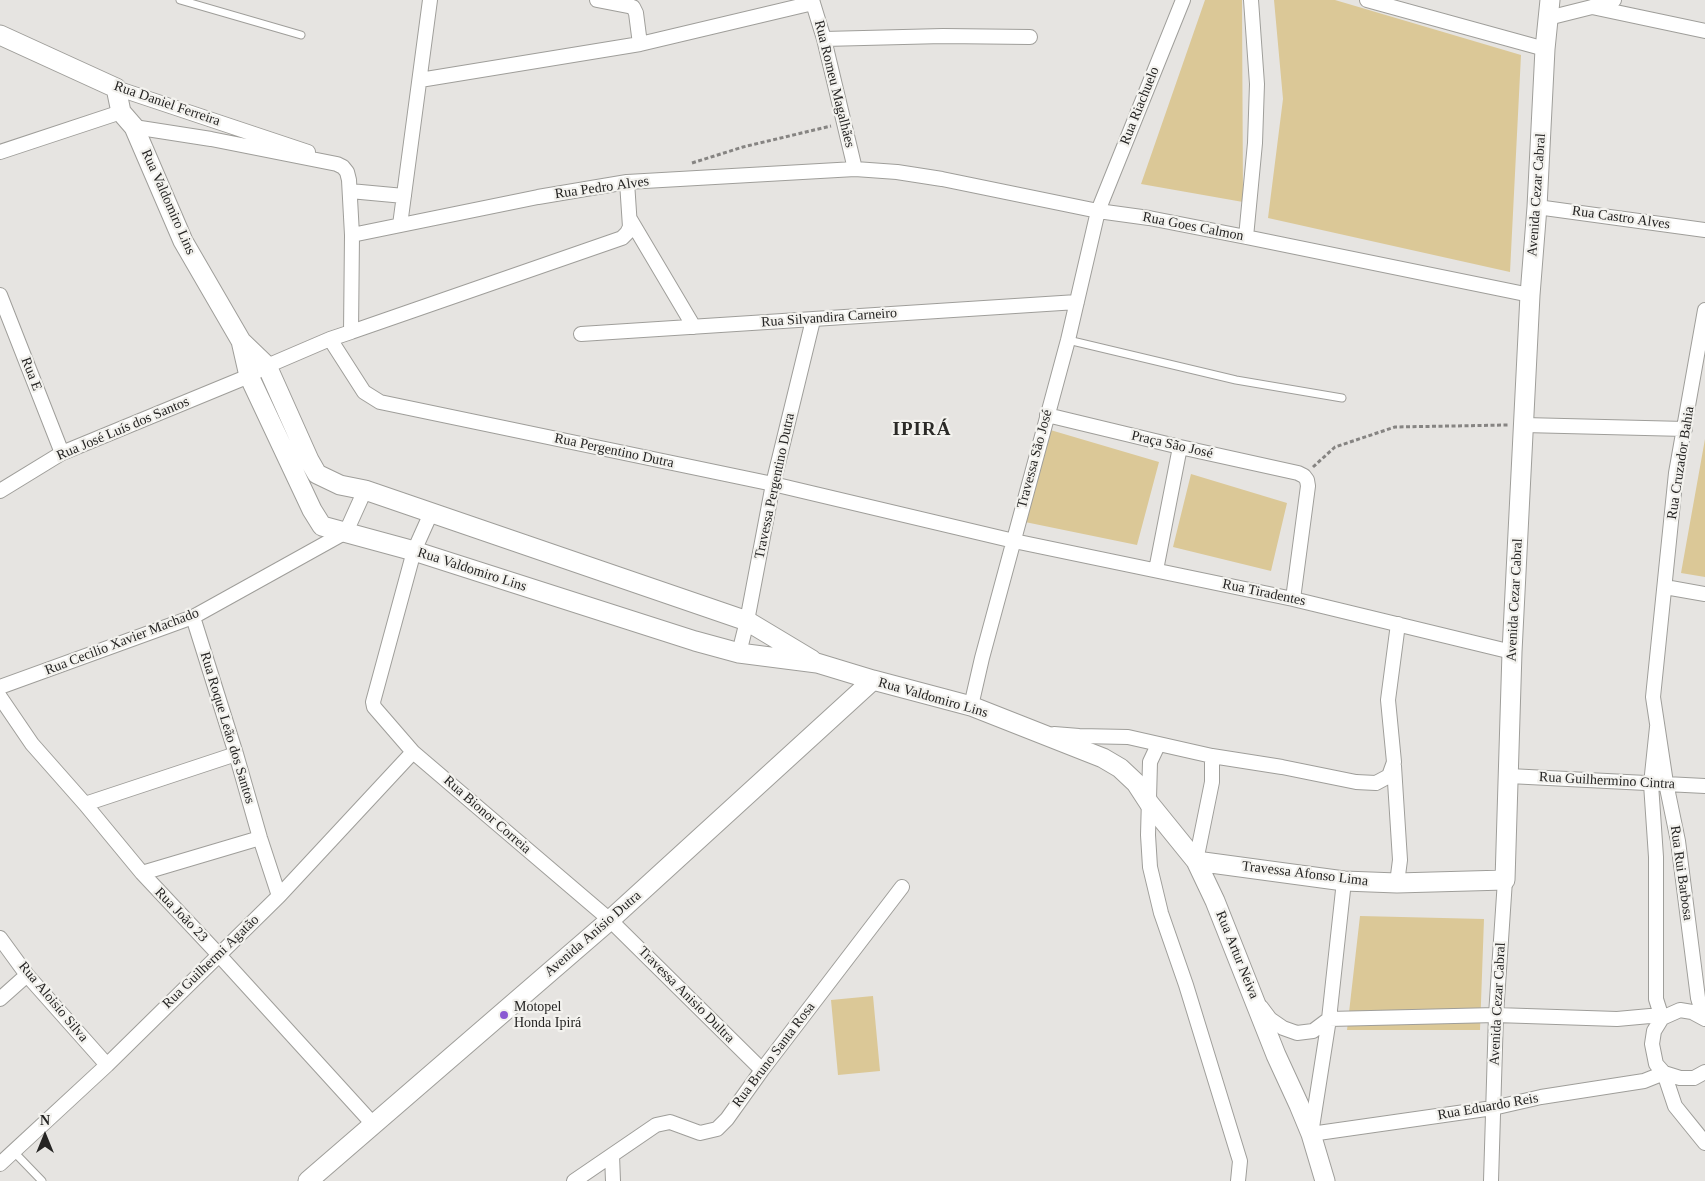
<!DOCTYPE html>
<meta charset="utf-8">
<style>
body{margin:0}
#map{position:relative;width:1705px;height:1181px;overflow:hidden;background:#e6e4e1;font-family:Georgia,serif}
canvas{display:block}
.north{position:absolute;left:20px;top:1111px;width:50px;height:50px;-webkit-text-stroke:4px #f3f2ee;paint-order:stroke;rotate:0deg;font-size:14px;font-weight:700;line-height:20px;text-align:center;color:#252423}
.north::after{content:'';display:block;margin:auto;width:18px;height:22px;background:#252423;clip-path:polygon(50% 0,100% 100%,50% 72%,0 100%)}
</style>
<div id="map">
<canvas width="1705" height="1181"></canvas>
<div class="north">N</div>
</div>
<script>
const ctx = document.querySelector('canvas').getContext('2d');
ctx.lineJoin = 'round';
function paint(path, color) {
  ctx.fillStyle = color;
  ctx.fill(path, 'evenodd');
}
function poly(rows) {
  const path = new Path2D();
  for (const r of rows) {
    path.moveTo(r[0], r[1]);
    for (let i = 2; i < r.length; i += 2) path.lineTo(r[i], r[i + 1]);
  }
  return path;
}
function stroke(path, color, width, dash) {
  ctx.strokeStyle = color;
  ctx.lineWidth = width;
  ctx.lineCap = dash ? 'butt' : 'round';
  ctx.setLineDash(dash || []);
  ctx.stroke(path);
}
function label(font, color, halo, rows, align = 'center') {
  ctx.font = font + ' Georgia,serif';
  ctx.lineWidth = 4.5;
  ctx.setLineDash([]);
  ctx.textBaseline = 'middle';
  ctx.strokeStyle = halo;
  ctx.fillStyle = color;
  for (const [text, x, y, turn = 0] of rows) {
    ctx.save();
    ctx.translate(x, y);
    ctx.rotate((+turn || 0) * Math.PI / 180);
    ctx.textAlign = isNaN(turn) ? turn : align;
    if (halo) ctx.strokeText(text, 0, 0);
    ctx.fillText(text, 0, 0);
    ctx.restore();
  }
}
paint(poly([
 [1205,0,1242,0,1243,202,1141,184],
 [1274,0,1335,0,1521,55,1510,272,1268,218,1283,99],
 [1047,429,1159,462,1137,545,1025,522],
 [1705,439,1705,577,1681,573],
 [1191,474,1287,503,1271,571,1173,547],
 [1360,916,1484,919,1480,1030,1347,1030],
 [873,996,880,1071,838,1075,831,1000]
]), '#dbc897');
const lane = poly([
 [180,0,301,35],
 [1068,340,1236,380,1342,398],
 [14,1152,42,1181]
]);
const street = poly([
 [597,0,633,7,636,13,640,44],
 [812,0,824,39,855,169],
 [1367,0,1545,49],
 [1592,7,1705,31],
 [1548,18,1592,7,1614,0],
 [824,39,943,36,1030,37],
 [420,80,640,44,813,3],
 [116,88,308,152],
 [134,127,211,139,337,164,343,167,347,172,349,180,352,235,351,332,330,339],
 [0,152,121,112],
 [350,191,404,196],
 [1537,207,1705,230],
 [630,219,694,327],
 [400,225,430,0],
 [352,235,538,197,627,182,855,169,897,172,942,179,1098,211,1149,218,1246,237,1530,295],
 [1246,237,1255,143,1257,84,1251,0],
 [0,295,62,453],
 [351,332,622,238,627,233,630,227,627,182],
 [581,334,1077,302],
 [1047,415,1180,447,1298,473,1304,476,1307,480,1308,486,1293,599],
 [1524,425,1685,429],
 [0,491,62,453,249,376,267,366,330,339,364,392,380,402,773,484,1014,541,1293,599,1512,652],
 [431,513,414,551,373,702,374,707,413,752,610,920,762,1070],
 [1156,570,1180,447],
 [1665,587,1705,594],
 [193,617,236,754,260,838,279,896],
 [739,653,747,621,773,484,813,320],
 [0,687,193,617,346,532,365,490],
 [0,697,32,744,85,804,142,873,219,955,373,1124],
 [971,706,982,658,1068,340,1098,211,1183,0],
 [1054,734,1079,736,1128,737,1212,756,1282,767,1356,782,1376,783,1389,776,1394,762,1388,700,1398,624],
 [1158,745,1150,762,1148,835,1150,867,1161,913,1186,985,1240,1161,1238,1181],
 [1394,766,1400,860,1397,883],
 [1509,776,1705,786],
 [85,804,236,754],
 [1196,861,1212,782,1212,756],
 [142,873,260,838],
 [1344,881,1329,1019,1311,1134,1493,1108,1541,1097,1644,1081,1664,1073,1675,1106,1705,1143],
 [0,938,27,975,107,1065],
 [0,999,27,975],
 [1261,1007,1270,1019,1283,1028,1297,1033,1313,1031,1329,1019,1496,1015,1617,1019,1650,1016,1662,1018,1656,999,1656,857,1651,784,1657,727],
 [1704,1018,1698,998,1678,841,1666,783,1653,697,1676,473,1705,310],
 [1705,1019,1692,1012,1680,1010,1662,1018,1654,1031,1652,1044,1656,1064,1664,1073,1680,1078,1694,1078,1705,1072],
 [612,1155,613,1181],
 [0,1164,107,1065,279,896,413,752],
 [574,1181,656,1125,670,1122,700,1133,717,1129,727,1119,762,1070,902,887],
 [1491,1181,1496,1015,1505,880]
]);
const secondary = poly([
 [0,35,116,88,121,112,134,127,183,241,241,341,267,366,309,460,317,474,340,485,365,490,747,621,812,660],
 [241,341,249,376,312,510,322,526,414,551,695,641,739,653,817,663,873,680,971,706,1103,758,1120,768,1136,783,1149,803,1196,861,1215,901,1276,1055,1299,1105,1311,1134,1325,1181],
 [1196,861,1344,881,1397,883,1505,880,1512,652,1530,295,1537,207,1545,49,1550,0],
 [308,1181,610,920,873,680]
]);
stroke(lane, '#9f9e9a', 9);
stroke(street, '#9f9e9a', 16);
stroke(secondary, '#9f9e9a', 21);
stroke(poly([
 [692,163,743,147,831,126],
 [1313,467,1335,447,1395,427,1508,425]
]), '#868482', 3, [4, 2.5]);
stroke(lane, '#fff', 7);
stroke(street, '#fff', 14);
stroke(secondary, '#fff', 19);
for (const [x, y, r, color] of [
 [504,1015,5,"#8a59d2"]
]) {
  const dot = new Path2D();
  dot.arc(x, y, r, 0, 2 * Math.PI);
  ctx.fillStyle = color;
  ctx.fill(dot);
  stroke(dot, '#f3f2ee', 2);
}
label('14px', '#252423', '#f3f2ee', [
 ["Rua Romeu Magalhães",834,84,76],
 ["Rua Daniel Ferreira",167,104,19],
 ["Rua Riachuelo",1140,106,-68],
 ["Rua Pedro Alves",602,188,-8],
 ["Avenida Cezar Cabral",1537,195,-86],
 ["Rua Valdomiro Lins",168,202,66],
 ["Rua Castro Alves",1621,218,8],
 ["Rua Goes Calmon",1193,227,11],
 ["Rua Silvandira Carneiro",829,318,-4],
 ["Rua E",31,374,69],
 ["Rua José Luís dos Santos",123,429,-23],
 ["Praça São José",1172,445,13],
 ["Rua Pergentino Dutra",614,451,12],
 ["Travessa São José",1035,459,-75],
 ["Rua Cruzador Bahia",1681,463,-81],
 ["Travessa Pergentino Dutra",775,486,-78],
 ["Rua Valdomiro Lins",472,570,18],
 ["Rua Tiradentes",1264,593,12],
 ["Avenida Cezar Cabral",1515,600,-87],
 ["Rua Cecilio Xavier Machado",122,642,-21],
 ["Rua Valdomiro Lins",933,698,16],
 ["Rua Roque Leão dos Santos",227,728,73],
 ["Rua Guilhermino Cintra",1607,781,3],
 ["Rua Bionor Correia",487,815,41],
 ["Rua Rui Barbosa",1681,873,82],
 ["Travessa Afonso Lima",1305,874,7],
 ["Rua João 23",181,915,46],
 ["Avenida Anísio Dutra",593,934,-41],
 ["Rua Artur Neiva",1237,955,68],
 ["Rua Guilhermi Agatão",211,962,-44],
 ["Travessa Anisio Dultra",686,995,45],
 ["Rua Aloisio Silva",53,1002,50],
 ["Avenida Cezar Cabral",1498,1004,-87],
 ["Rua Bruno Santa Rosa",774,1055,-53],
 ["Rua Eduardo Reis",1488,1107,-10]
]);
label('14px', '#252423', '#f3f2ee', [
 ["Motopel",514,1007],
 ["Honda Ipirá",514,1023]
], 'left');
ctx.letterSpacing = '1px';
label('bold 19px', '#2b2a27', '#f3f2ee', [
 ["IPIRÁ",922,430]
]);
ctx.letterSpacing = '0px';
</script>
